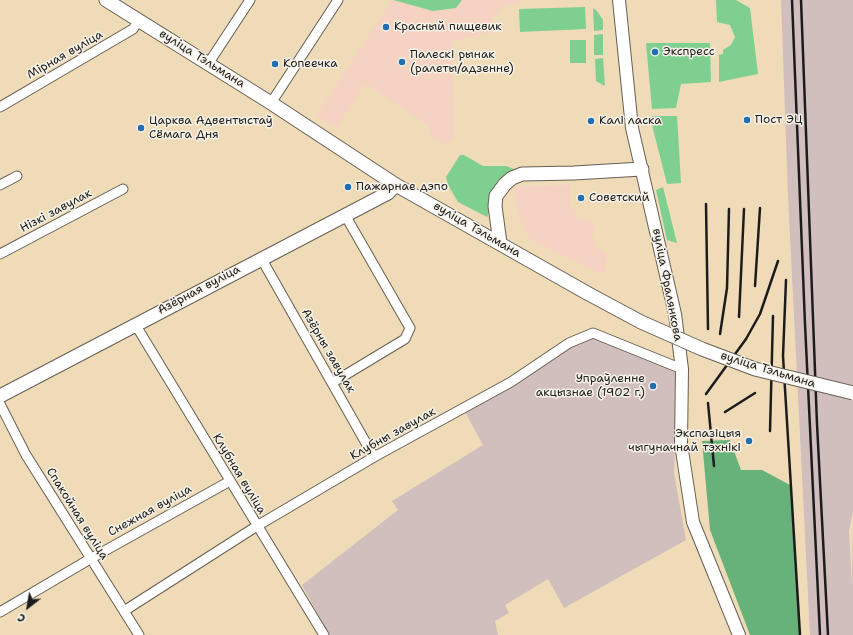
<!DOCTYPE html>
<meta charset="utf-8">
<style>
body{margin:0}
#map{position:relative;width:853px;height:635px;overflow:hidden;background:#f0dbb9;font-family:"Shantell Sans",sans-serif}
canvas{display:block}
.north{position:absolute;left:8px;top:587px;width:40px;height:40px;-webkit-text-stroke:3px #f7f3e8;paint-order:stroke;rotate:211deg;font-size:11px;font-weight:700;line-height:16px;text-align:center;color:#1c1c1c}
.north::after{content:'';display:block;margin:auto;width:14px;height:18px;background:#1c1c1c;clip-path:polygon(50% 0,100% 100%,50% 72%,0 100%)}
</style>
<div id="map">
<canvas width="853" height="635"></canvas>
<div class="north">С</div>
</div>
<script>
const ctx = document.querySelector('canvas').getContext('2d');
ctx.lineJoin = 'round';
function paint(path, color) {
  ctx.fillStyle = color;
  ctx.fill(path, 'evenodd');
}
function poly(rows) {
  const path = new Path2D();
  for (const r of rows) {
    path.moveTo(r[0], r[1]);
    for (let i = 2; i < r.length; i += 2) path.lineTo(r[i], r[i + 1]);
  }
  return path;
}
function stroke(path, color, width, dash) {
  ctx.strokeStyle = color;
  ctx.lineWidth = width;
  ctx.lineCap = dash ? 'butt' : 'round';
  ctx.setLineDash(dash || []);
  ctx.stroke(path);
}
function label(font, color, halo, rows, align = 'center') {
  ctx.font = font + ' "Shantell Sans",sans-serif';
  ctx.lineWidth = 3;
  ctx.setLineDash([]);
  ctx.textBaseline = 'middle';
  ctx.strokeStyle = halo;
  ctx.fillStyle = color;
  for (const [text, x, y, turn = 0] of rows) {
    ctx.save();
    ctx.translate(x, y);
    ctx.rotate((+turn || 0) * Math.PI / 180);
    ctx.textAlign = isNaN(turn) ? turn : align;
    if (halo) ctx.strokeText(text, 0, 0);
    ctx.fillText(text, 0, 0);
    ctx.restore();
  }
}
paint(poly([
 [392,0,433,11,456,8,462,0,526,0,501,8,492,20,493,33,452,41,454,140,445,144,430,135,429,126,366,84,337,128,316,116],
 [571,185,570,209,576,210,576,218,594,221,593,244,607,255,604,275,539,244,529,238,520,222,514,187]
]), '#f5d2c2');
paint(poly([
 [781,0,853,0,853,511,849,531,852,587,853,523,853,635,810,635,788,196],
 [597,338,678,370,674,473,686,540,564,608,548,579,505,605,509,613,495,621,498,635,329,635,302,585,398,510,392,501,483,445,465,412,555,356,585,339]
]), '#d1bfbd');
paint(poly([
 [393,0,462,0,456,8,433,11],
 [716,0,736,0,750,8,758,74,719,82,719,55,723,54,723,50,731,45,735,37,730,25,717,22],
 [585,7,586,29,520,32,519,9],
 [593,8,597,11,603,20,603,30,594,31],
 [603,34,603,55,594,55,594,35],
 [570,40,586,40,586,63,570,63],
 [646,43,710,43,711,82,681,84,676,108,652,109],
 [603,58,605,86,596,81,595,59],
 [652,116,677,116,681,183,667,184,652,125],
 [460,155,464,155,483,166,506,166,514,169,506,175,487,217,458,202,448,185,446,177],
 [663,187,677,243,667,240,656,190]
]), '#7fcf90');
paint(poly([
 [730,440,741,470,762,470,790,485,800,635,750,635,710,530,702,441]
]), '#67b27a');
const minor = poly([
 [208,64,250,0],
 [271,103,338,0],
 [0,107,133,29,139,20],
 [0,185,17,176],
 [0,254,123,189],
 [261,258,374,457],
 [135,324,324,635],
 [332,383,405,339,410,328,345,215],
 [0,404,26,455,139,635],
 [124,611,257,526,374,457,511,382,569,343,593,333,682,369],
 [0,612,90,559,230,481]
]);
const tertiary = poly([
 [619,0,632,128,675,314,682,369,681,444,693,522,739,635]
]);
const secondary = poly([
 [106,0,271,103,396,185,587,293],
 [500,243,495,206,496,196,505,184,512,178,522,174,574,173,642,169],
 [0,396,388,193,396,185]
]);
stroke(minor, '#665f53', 11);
stroke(tertiary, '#665f53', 14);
stroke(secondary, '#665f53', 15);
stroke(minor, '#fff', 9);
stroke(tertiary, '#fff', 12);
stroke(secondary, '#fff', 13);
stroke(poly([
 [792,0,805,324,820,635],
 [801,0,817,424,828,635],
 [706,204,708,329],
 [786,280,783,356,800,635],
 [755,286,760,208],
 [739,317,744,209],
 [720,334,727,288,729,209],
 [706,394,746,339,760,314,778,261],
 [708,403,714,466],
 [725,412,755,393],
 [770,431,773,316]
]), '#1c1c1c', 2.5);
const secondaryBridge = poly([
 [587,293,641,322,702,349,755,369,853,393]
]);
stroke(secondaryBridge, '#665f53', 15, []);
stroke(secondaryBridge, '#fff', 13);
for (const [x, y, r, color] of [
 [386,27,4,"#1f6fb2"],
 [655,52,4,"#1f6fb2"],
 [402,62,4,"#1f6fb2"],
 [275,64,4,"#1f6fb2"],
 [747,120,4,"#1f6fb2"],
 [591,121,4,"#1f6fb2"],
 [141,128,4,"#1f6fb2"],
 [348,187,4,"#1f6fb2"],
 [581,198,4,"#1f6fb2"],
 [653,386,4,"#1f6fb2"],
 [749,441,4,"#1f6fb2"]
]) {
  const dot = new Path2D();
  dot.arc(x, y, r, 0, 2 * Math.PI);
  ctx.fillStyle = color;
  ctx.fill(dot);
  stroke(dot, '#f7f3e8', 1.5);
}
label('12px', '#1c1c1c', '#f7f3e8', [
 ["Красный пищевик",394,27],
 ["Экспресс",663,52],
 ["Палескі рынак",410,55],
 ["(ралеты/адзенне)",410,69],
 ["Копеечка",283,64],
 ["Пост ЭЦ",755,120],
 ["Царква Адвентыстаў",149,121],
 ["Сёмага Дня",149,135],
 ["Калі ласка",599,121],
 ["Пажарнае дэпо",356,187],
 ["Советский",589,198],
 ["Упраўленне",645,379,"right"],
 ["акцызнае (1902 г.)",645,393,"right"],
 ["Экспазіцыя",741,434,"right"],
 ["чыгуначнай тэхнікі",741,448,"right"]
], 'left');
label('12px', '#1c1c1c', '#f7f3e8', [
 ["Мірная вуліца",65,55,-30],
 ["вуліца Тэльмана",202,59,32],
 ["Нізкі завулак",56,211,-28],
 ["вуліца Тэльмана",477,230,30],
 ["вуліца Фралянкова",667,285,79],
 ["Азёрная вуліца",199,290,-28],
 ["Азёрны завулак",328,351,60],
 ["вуліца Тэльмана",768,370,17],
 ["Клубны завулак",393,434,-29],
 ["Клубная вуліца",239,474,59],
 ["Снежная вуліца",150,511,-29],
 ["Спакойная вуліца",77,514,58]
]);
</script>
